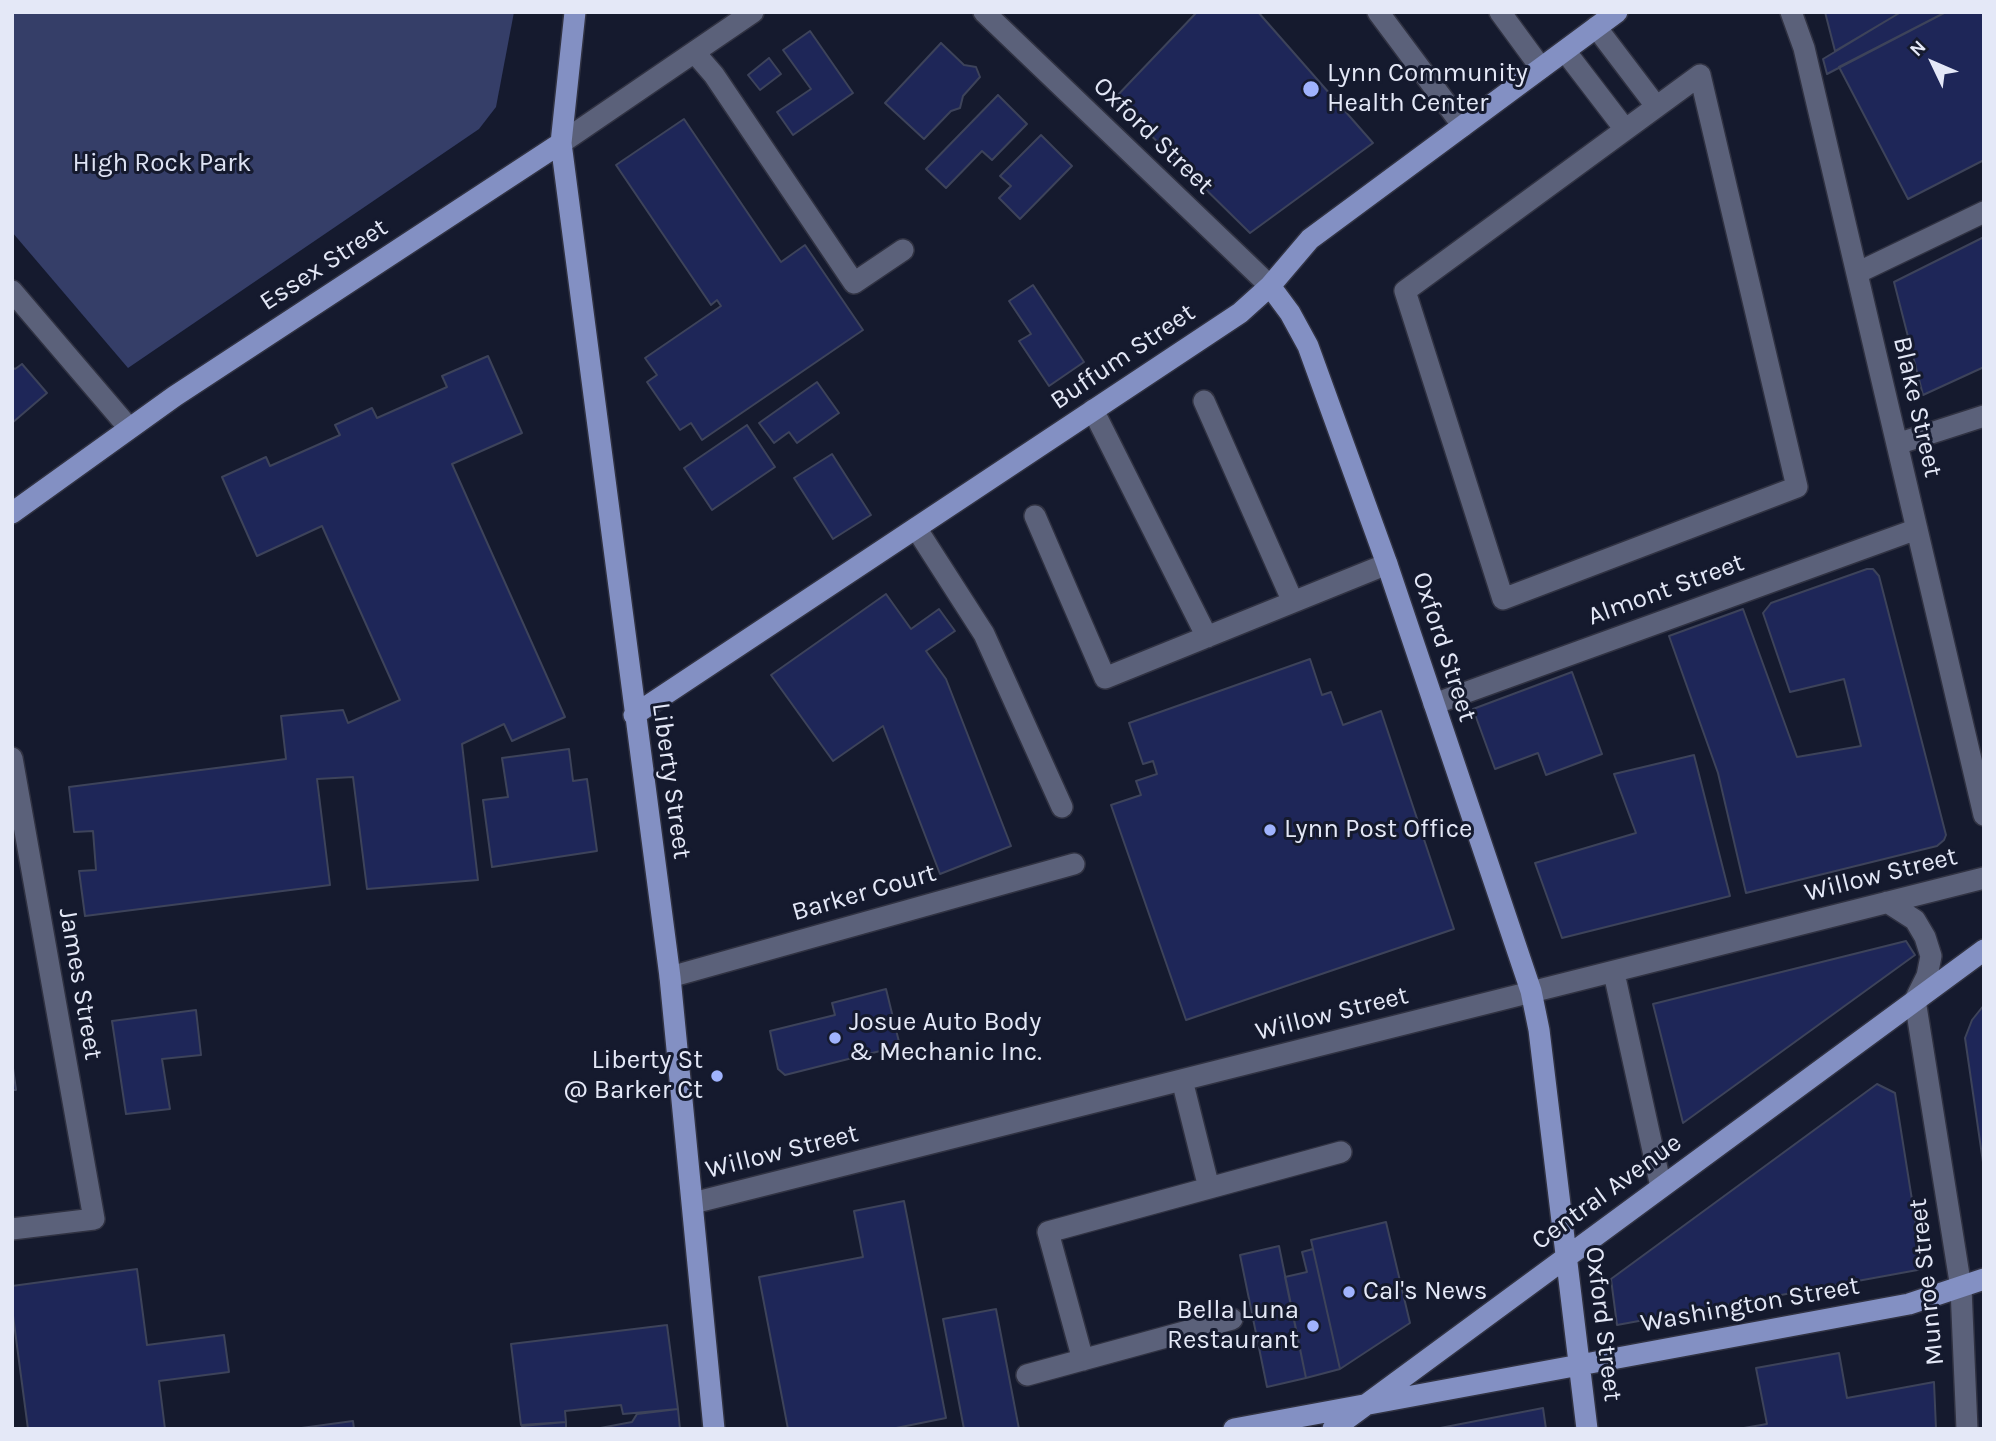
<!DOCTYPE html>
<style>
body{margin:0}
#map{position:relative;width:1996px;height:1441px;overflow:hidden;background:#151a2e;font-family:Karla,sans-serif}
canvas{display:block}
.frame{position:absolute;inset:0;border:14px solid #e4e8f7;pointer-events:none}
.north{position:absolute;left:1898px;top:28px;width:70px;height:70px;-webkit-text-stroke:5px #151a2e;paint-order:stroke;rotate:314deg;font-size:19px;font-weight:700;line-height:28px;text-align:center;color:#e4e8f7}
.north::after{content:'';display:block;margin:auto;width:24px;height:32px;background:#e4e8f7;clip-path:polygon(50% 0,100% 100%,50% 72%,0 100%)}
</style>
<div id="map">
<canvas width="1996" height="1441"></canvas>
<div class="frame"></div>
<div class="north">N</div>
</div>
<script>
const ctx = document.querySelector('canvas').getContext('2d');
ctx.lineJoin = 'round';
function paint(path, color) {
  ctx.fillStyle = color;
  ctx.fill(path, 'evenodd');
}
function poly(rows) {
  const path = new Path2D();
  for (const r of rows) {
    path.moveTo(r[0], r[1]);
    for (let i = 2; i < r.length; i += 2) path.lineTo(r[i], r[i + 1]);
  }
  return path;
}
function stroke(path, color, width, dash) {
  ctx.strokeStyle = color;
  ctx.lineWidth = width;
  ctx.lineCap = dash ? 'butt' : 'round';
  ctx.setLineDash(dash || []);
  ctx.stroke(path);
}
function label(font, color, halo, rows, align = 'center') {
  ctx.font = font + ' Karla,sans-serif';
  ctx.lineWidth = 6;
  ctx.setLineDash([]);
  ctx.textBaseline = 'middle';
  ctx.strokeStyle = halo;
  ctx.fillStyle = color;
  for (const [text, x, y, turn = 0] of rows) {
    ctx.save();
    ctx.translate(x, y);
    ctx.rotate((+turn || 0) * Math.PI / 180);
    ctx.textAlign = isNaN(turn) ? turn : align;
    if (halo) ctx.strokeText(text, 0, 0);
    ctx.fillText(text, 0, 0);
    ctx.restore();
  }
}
paint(poly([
 [12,12,514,12,496,107,479,129,128,368,12,232]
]), '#353e68');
const building = poly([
 [1197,12,1258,12,1373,143,1250,233,1114,99,1197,12],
 [1825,12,1901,12,1835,51,1825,12],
 [1901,12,1946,12,1827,74,1823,59,1901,12],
 [1946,12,1984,12,1984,160,1908,199,1839,67,1946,12],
 [810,31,853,93,793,135,777,112,811,89,783,50,810,31],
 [941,43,964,65,976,67,980,77,963,96,960,108,951,111,924,139,885,103,941,43],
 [769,58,781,74,760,90,748,75,769,58],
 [998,95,1027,124,992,160,982,151,946,188,926,169,998,95],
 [684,119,781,262,805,245,863,330,702,440,691,423,680,430,647,382,657,375,645,358,721,306,717,300,711,305,616,165,684,119],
 [1041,135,1072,166,1020,219,999,198,1011,186,1000,176,1041,135],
 [1984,237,1984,367,1923,395,1894,282,1984,237],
 [1033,285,1084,362,1049,386,1019,341,1031,334,1009,301,1033,285],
 [488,356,522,433,452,464,565,717,512,741,504,724,462,744,478,880,367,889,353,777,317,779,330,885,85,916,79,871,96,870,93,831,74,832,69,787,286,759,281,716,343,710,348,723,400,700,322,526,257,556,222,477,266,457,270,466,340,435,335,425,372,408,377,418,447,387,442,376,488,356],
 [22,364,47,393,12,423,12,367,15,369,22,364],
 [817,382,839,413,797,443,789,432,774,443,759,423,817,382],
 [747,425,775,467,712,510,684,468,747,425],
 [832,454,871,515,833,539,794,478,832,454],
 [1867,569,1873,569,1879,576,1946,835,1944,840,1937,846,1746,893,1718,773,1669,636,1743,609,1797,757,1861,746,1844,679,1790,692,1763,613,1771,603,1867,569],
 [886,594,911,629,939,609,955,631,926,651,946,679,1011,846,940,874,883,726,833,761,771,675,886,594],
 [1310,659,1322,695,1331,692,1343,725,1381,711,1454,929,1186,1020,1111,805,1141,795,1136,781,1157,774,1153,761,1143,764,1129,723,1310,659],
 [1572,672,1602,754,1546,775,1538,753,1495,769,1473,709,1572,672],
 [569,749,573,781,587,779,597,851,492,867,483,800,508,797,502,758,569,749],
 [1694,755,1730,896,1562,938,1535,863,1636,833,1614,774,1694,755],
 [1906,941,1915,955,1683,1123,1653,1004,1906,941],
 [886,989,900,1046,785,1075,778,1069,770,1031,835,1015,832,1003,886,989],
 [1984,1005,1984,1169,1965,1038,1972,1020,1984,1005],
 [196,1010,201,1055,162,1059,170,1109,126,1114,112,1021,196,1010],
 [12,1061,16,1090,12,1090,12,1061],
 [1877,1084,1895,1093,1923,1269,1617,1325,1611,1279,1877,1084],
 [904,1201,946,1418,891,1429,788,1429,759,1277,863,1257,854,1211,904,1201],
 [1386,1222,1410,1323,1340,1369,1311,1240,1386,1222],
 [1279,1246,1306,1378,1267,1387,1240,1255,1279,1246],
 [1313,1249,1340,1369,1306,1378,1285,1277,1307,1272,1302,1252,1313,1249],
 [137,1269,147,1345,224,1335,229,1372,159,1381,165,1429,28,1429,12,1308,12,1286,137,1269],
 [996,1309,1019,1429,964,1429,943,1319,996,1309],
 [667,1325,678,1409,623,1414,621,1405,565,1411,566,1422,521,1425,511,1344,667,1325],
 [1839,1353,1847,1398,1934,1382,1936,1429,1738,1429,1767,1424,1756,1368,1839,1353],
 [1543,1408,1546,1429,1435,1429,1543,1408],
 [678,1409,680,1429,595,1429,632,1422,637,1414,678,1409],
 [353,1421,354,1429,294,1429,353,1421],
 [566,1422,566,1429,523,1429,522,1426,566,1422]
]);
paint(building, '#1e2658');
stroke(building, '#3d435a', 2);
const minor = poly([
 [984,12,1270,286],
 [1378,12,1463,126],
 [1500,12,1541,68],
 [1791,12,1804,48,1984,815],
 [1596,27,1656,106],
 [1565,51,1624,128],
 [695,53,714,75,854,283,903,250],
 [1700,75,1797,487,1503,599,1405,291,1700,75],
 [561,143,753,12],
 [1857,273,1984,212],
 [12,291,129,428],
 [1204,401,1293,602],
 [1093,410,1207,637],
 [1897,444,1984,416],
 [1035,516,1105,678,1387,564],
 [916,528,984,634,1062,807],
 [1434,704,1917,529],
 [12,758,94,1219,12,1229],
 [1887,902,1915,920,1925,937,1931,956,1927,976,1915,1000,1961,1288,1967,1429],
 [1614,973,1661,1187],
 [670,977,1074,864],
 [1182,1080,1209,1188],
 [693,1203,1984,878],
 [1083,1360,1048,1232,1341,1152],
 [1027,1375,1232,1319]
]);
const major = poly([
 [575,12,561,143,670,977,714,1429],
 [1270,286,1290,313,1308,346,1387,564,1531,991,1539,1030,1587,1429],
 [12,513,175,396,561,143],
 [634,715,1240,313,1270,286,1310,239,1617,12],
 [1234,1429,1909,1304,1984,1279],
 [1333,1429,1984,950]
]);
stroke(minor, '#303242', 24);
stroke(major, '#303242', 24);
stroke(minor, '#5b617a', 21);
stroke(major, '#8390c3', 21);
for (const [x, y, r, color] of [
 [1311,89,9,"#a0b3fd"],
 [1270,830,7,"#a0b3fd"],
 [835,1038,7,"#a0b3fd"],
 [717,1076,7,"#a0b3fd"],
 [1349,1292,7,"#a0b3fd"],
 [1313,1326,7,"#a0b3fd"]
]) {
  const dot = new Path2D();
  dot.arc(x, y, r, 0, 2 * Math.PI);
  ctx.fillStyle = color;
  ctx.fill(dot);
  stroke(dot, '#151a2e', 2.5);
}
label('26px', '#e4e8f7', '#151a2e', [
 ["Lynn Community",1327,74],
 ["Health Center",1327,104],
 ["Lynn Post Office",1284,830],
 ["Josue Auto Body",849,1023],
 ["& Mechanic Inc.",849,1053],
 ["Liberty St",703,1061,"right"],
 ["@ Barker Ct",703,1091,"right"],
 ["Cal's News",1363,1292],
 ["Bella Luna",1299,1311,"right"],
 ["Restaurant",1299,1341,"right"]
], 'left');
label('26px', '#e4e8f7', '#151a2e', [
 ["Oxford Street",1153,136,44],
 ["Essex Street",324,265,-33],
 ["Buffum Street",1123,357,-34],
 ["Blake Street",1917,407,77],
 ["Almont Street",1666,590,-20],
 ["Oxford Street",1444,647,72],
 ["Liberty Street",671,781,82],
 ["Willow Street",1881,875,-14],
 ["Barker Court",864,893,-16],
 ["James Street",80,984,80],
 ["Willow Street",1332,1014,-14],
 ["Willow Street",782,1152,-14],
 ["Central Avenue",1607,1192,-36],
 ["Munroe Street",1927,1282,-96],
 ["Washington Street",1750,1305,-10],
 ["Oxford Street",1603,1324,83]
]);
label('26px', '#dee3f4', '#151a2e', [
 ["High Rock Park",162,164]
]);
</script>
